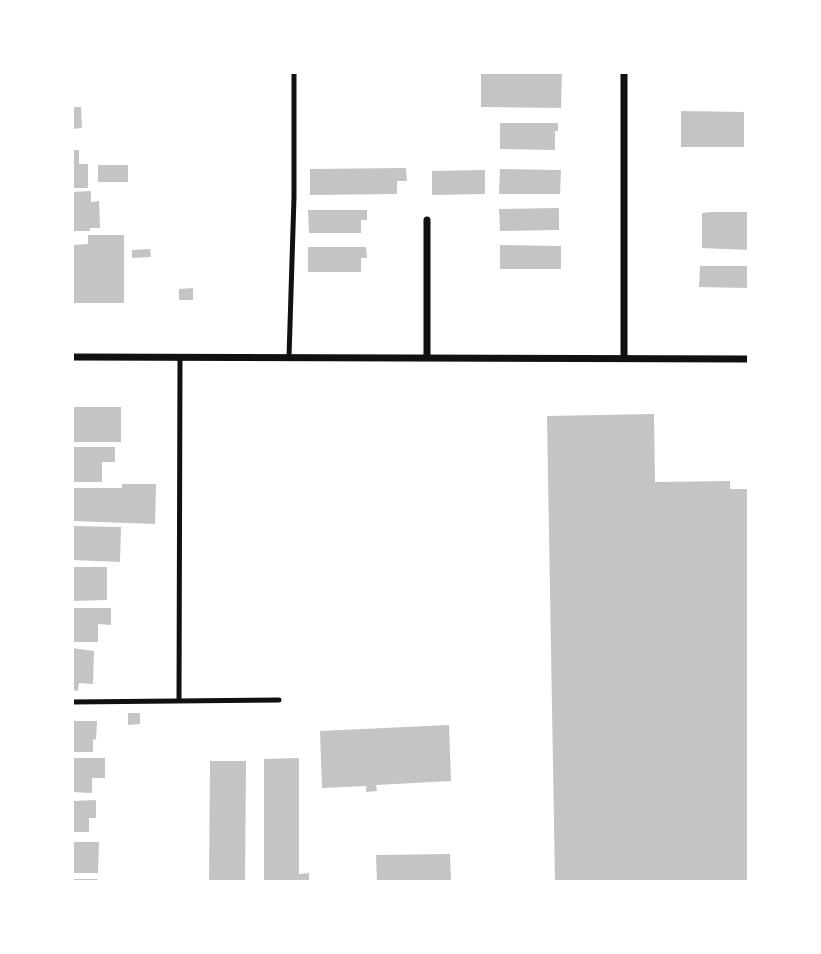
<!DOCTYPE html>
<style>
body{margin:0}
#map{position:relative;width:821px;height:954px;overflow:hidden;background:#fff;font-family:"Fira Sans",sans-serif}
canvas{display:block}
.frame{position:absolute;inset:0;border:74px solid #fff;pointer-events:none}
</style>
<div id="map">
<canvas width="821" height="954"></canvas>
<div class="frame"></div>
</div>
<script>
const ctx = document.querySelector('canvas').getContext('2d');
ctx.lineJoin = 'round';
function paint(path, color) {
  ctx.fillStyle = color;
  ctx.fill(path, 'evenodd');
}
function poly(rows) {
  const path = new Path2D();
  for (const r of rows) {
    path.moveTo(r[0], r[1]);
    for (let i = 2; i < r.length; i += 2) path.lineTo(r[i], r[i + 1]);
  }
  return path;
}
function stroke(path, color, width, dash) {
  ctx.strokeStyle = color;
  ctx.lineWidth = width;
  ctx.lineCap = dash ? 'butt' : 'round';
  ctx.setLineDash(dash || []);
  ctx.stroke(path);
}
paint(poly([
 [481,72,562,72,561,108,481,107],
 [72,107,81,107,82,128,72,129],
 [681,111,744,112,744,147,681,147],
 [500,123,558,123,558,131,555,131,555,150,500,149],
 [72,150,79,150,79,164,88,164,88,188,72,188],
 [98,165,128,165,128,182,98,182],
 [406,168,407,181,397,181,397,194,310,195,310,169],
 [500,169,561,170,560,194,499,194],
 [485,170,485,194,432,195,432,171],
 [91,191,91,202,99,201,100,228,90,228,90,231,72,231,72,192],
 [559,208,559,230,500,231,499,209],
 [308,210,367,210,367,220,361,220,361,233,309,233],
 [712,212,749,212,749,250,702,248,702,213],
 [88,235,124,235,124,303,72,303,72,245,88,244],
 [500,245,561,246,561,269,500,269],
 [308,247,366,247,367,258,361,258,361,272,308,272],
 [150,249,151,257,132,258,132,250],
 [700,266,749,266,749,288,699,287],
 [193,288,193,300,179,300,179,289],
 [72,407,121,407,121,442,72,442],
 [654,414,655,482,730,481,730,489,749,489,749,882,555,882,547,416],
 [72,447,115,447,115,462,102,462,102,482,72,482],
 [122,484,156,484,155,524,72,521,72,488,122,488],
 [72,526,121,527,120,562,72,560],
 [72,567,107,567,107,600,72,601],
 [72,608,111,608,111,625,98,624,98,642,72,642],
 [72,648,94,651,93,684,79,683,78,691,72,690],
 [128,713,140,713,140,724,128,725],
 [72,721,97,721,96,740,93,739,93,752,72,752],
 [449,725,451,781,376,785,377,791,366,792,366,786,322,788,320,731],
 [72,758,105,758,105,778,92,778,92,793,72,792],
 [299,758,299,874,309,873,309,882,264,882,264,759],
 [210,761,246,761,245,882,209,882],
 [96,800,96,818,89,818,89,832,72,832,72,801],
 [72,842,99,842,98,873,72,873],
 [450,854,451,882,377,882,376,855],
 [72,879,97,879,97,882,72,882]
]), '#c4c4c4');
stroke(poly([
 [289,357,294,197,294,72],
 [179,701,180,357],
 [72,702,279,700]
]), '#111', 5);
stroke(poly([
 [624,72,624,357],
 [427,220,427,357],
 [72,357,749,359]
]), '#111', 7);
</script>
